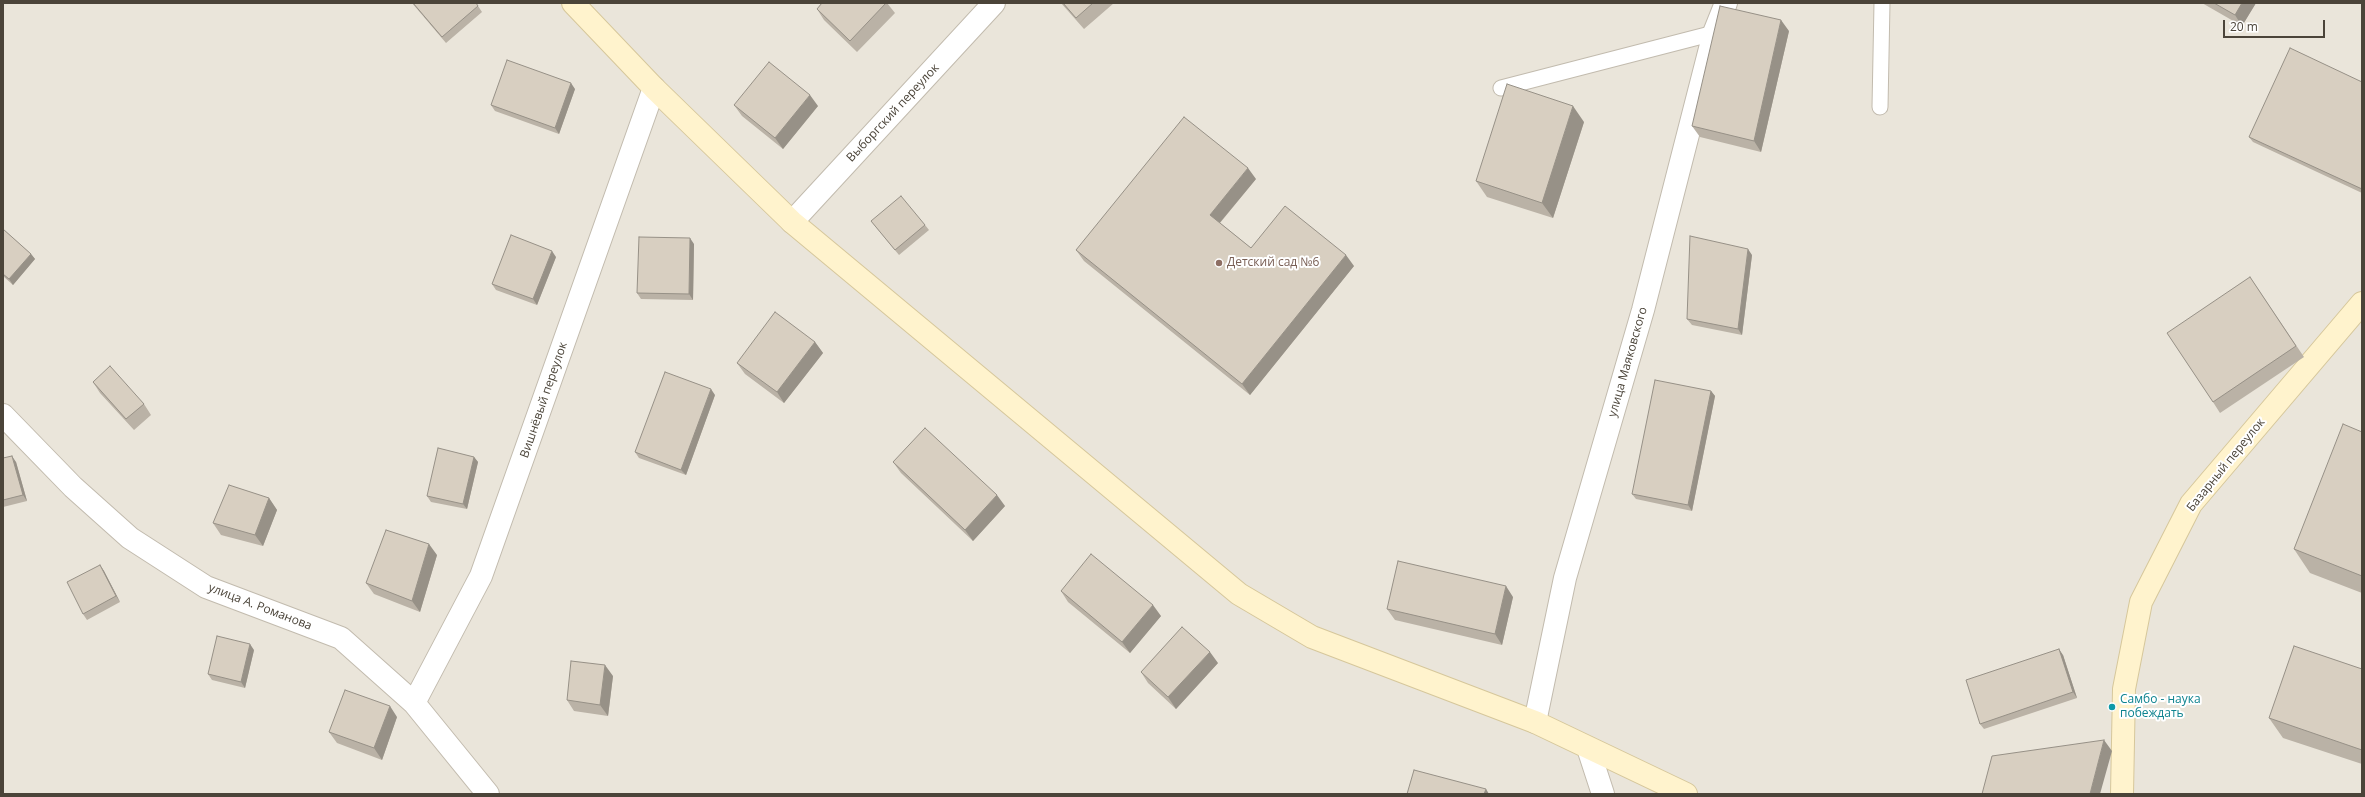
<!DOCTYPE html>
<meta charset="utf-8">
<style>
body{margin:0}
#map{position:relative;width:2365px;height:797px;overflow:hidden;background:#f6f3ec;font-family:"Open Sans",sans-serif}
canvas{display:block}
.frame{position:absolute;inset:0;border:4px solid #4b4439;pointer-events:none}
.scale{position:absolute;left:2223px;top:20px;width:102px;height:18px;box-sizing:border-box;border:2px solid #4b4439;border-top:0;padding-left:5px;font-size:12px;line-height:14px;white-space:nowrap;color:#4b4439;-webkit-text-stroke:3px #fff;paint-order:stroke}
</style>
<div id="map">
<canvas width="2365" height="797"></canvas>
<div class="frame"></div>
<div class="scale">20 m</div>
</div>
<script>
const ctx = document.querySelector('canvas').getContext('2d');
ctx.lineJoin = 'round';
function paint(path, color) {
  ctx.fillStyle = color;
  ctx.fill(path, 'evenodd');
}
function poly(rows) {
  const path = new Path2D();
  for (const r of rows) {
    path.moveTo(r[0], r[1]);
    for (let i = 2; i < r.length; i += 2) path.lineTo(r[i], r[i + 1]);
  }
  return path;
}
function stroke(path, color, width, dash) {
  ctx.strokeStyle = color;
  ctx.lineWidth = width;
  ctx.lineCap = dash ? 'butt' : 'round';
  ctx.setLineDash(dash || []);
  ctx.stroke(path);
}
function label(font, color, halo, rows, align = 'center') {
  ctx.font = font + ' "Open Sans",sans-serif';
  ctx.lineWidth = 4;
  ctx.setLineDash([]);
  ctx.textBaseline = 'middle';
  ctx.strokeStyle = halo;
  ctx.fillStyle = color;
  for (const [text, x, y, turn = 0] of rows) {
    ctx.save();
    ctx.translate(x, y);
    ctx.rotate((+turn || 0) * Math.PI / 180);
    ctx.textAlign = isNaN(turn) ? turn : align;
    if (halo) ctx.strokeText(text, 0, 0);
    ctx.fillText(text, 0, 0);
    ctx.restore();
  }
}
paint(poly([
 [3,3,2362,3,2362,794,3,794]
]), '#eae5da');
const lane = poly([
 [1501,88,1714,33],
 [1880,107,1882,3]
]);
const street = poly([
 [792,222,994,3],
 [3,415,73,487,130,538,206,587,341,638,414,703,488,794],
 [414,703,481,576,654,88],
 [1535,722,1565,578,1643,310,1714,33,1726,3],
 [1588,748,1603,794]
]);
const secondary = poly([
 [573,3,654,88,792,222,1239,594,1312,637,1535,722,1686,794],
 [2122,794,2124,689,2141,602,2191,504,2362,303]
]);
stroke(lane, '#c2bbae', 17);
stroke(street, '#c2bbae', 24);
stroke(secondary, '#d6c79b', 24);
stroke(lane, '#fff', 15);
stroke(street, '#fff', 22);
stroke(secondary, '#fff3cd', 22);
paint(poly([
 [412,3,476,3,482,12,446,43],
 [822,3,887,3,895,13,857,52,824,20,817,9],
 [1061,3,1114,3,1084,29],
 [2202,3,2256,3,2242,26],
 [1789,31,1761,152,1700,137,1692,126],
 [2362,82,2362,193,2253,142,2249,137],
 [575,89,559,134,495,111,491,105],
 [734,105,818,106,783,149,742,116],
 [1584,122,1553,218,1487,197,1476,181],
 [1256,179,1220,223,1251,248,1354,266,1250,395,1084,261,1076,250],
 [871,221,925,225,929,230,899,255],
 [3,229,31,254,35,259,13,285,3,276],
 [694,244,693,300,641,299,637,293],
 [1752,255,1742,335,1692,325,1687,319],
 [556,257,537,305,496,290,492,284],
 [2250,277,2304,357,2220,413,2213,402],
 [815,342,823,353,784,403,745,374,737,363],
 [93,382,144,404,151,415,134,430,100,393],
 [1711,391,1715,396,1692,511,1636,499,1632,494],
 [715,395,686,475,639,458,635,452],
 [2362,432,2362,593,2310,573,2294,549],
 [474,457,478,462,467,509,431,502,427,496],
 [3,458,16,462,27,501,3,507],
 [893,462,1005,506,973,541,901,473],
 [269,498,277,510,263,546,221,535,213,523],
 [437,555,420,612,374,594,366,583],
 [100,565,104,571,120,602,87,620,83,614],
 [1061,591,1161,616,1130,653,1068,602],
 [1513,597,1502,645,1395,620,1387,609],
 [254,650,245,688,212,680,208,674],
 [2063,655,2077,698,1984,729,1980,724],
 [1218,663,1176,709,1148,683,1141,672],
 [2362,669,2362,764,2283,738,2269,718],
 [613,676,608,716,574,711,567,700],
 [397,717,382,760,337,743,329,732]
]), '#bab2a6');
paint(poly([
 [2242,3,2256,3,2242,26,2235,15],
 [1781,20,1789,31,1761,152,1754,141],
 [571,83,575,89,559,134,555,128],
 [810,95,818,106,783,149,775,138],
 [1573,106,1584,122,1553,218,1542,203],
 [1248,168,1256,179,1217,226,1210,215],
 [690,238,694,244,693,300,689,294],
 [1748,249,1752,255,1742,335,1738,329],
 [552,251,556,257,537,305,533,299],
 [31,254,35,259,13,285,9,279],
 [1346,255,1354,266,1250,395,1242,384],
 [815,342,823,353,784,403,777,392],
 [711,389,715,395,686,475,681,470],
 [1711,391,1715,396,1692,511,1688,505],
 [12,456,16,462,27,501,23,495],
 [474,457,478,462,467,509,463,504],
 [997,495,1005,506,973,541,965,530],
 [269,498,277,510,263,546,255,535],
 [429,544,437,555,420,612,412,601],
 [100,565,104,571,120,602,116,596],
 [1506,586,1513,597,1502,645,1495,634],
 [1153,605,1161,616,1130,653,1122,642],
 [250,644,254,650,245,688,241,682],
 [2059,649,2063,655,2077,698,2073,692],
 [1210,652,1218,663,1176,709,1168,697],
 [605,665,613,676,608,716,600,705],
 [390,706,397,717,382,760,374,748],
 [2104,740,2112,751,2100,794,2090,794],
 [1486,789,1489,794,1484,794]
]), '#979187');
const building = poly([
 [413,3,476,3,478,6,442,37,413,3],
 [822,3,886,3,850,41,817,9,822,3],
 [1063,3,1093,3,1076,18,1063,3],
 [2214,3,2242,3,2235,15,2214,3],
 [1720,6,1781,20,1754,141,1692,126,1720,6],
 [2290,48,2362,82,2362,189,2249,137,2290,48],
 [507,60,571,83,555,128,491,105,507,60],
 [769,62,810,95,775,138,734,105,769,62],
 [1507,84,1573,106,1542,203,1476,181,1507,84],
 [1184,117,1248,168,1210,215,1251,248,1285,206,1346,255,1242,384,1076,250,1184,117],
 [901,196,925,225,895,250,871,221,901,196],
 [3,229,31,254,9,279,3,274,3,229],
 [511,235,552,251,533,299,492,284,511,235],
 [1690,236,1748,249,1738,329,1687,319,1690,236],
 [639,237,690,238,689,294,637,293,639,237],
 [2250,277,2296,346,2213,402,2167,333,2250,277],
 [775,312,815,342,777,392,737,363,775,312],
 [110,366,144,404,126,419,93,382,110,366],
 [665,372,711,389,681,470,635,452,665,372],
 [1655,380,1711,391,1688,505,1632,494,1655,380],
 [2343,424,2362,432,2362,576,2294,549,2343,424],
 [925,428,997,495,965,530,893,462,925,428],
 [438,448,474,457,463,504,427,496,438,448],
 [12,456,23,495,3,500,3,458,12,456],
 [229,485,269,498,255,535,213,523,229,485],
 [386,530,429,544,412,601,366,583,386,530],
 [1091,554,1153,605,1122,642,1061,591,1091,554],
 [1398,561,1506,586,1495,634,1387,609,1398,561],
 [100,565,116,596,83,614,67,582,100,565],
 [1182,627,1210,652,1168,697,1141,672,1182,627],
 [217,636,250,644,241,682,208,674,217,636],
 [2294,646,2362,669,2362,750,2269,718,2294,646],
 [2059,649,2073,692,1980,724,1966,680,2059,649],
 [571,661,605,665,600,705,567,700,571,661],
 [345,690,390,706,374,748,329,732,345,690],
 [2104,740,2090,794,1982,794,1992,756,2104,740],
 [1414,770,1486,789,1484,794,1407,794,1414,770]
]);
paint(building, '#d8cfc1');
stroke(building, '#979187', 1);
for (const [x, y, r, color] of [
 [1219,263,4,"#8d6e63"],
 [2112,707,4,"#0f9aa8"]
]) {
  const dot = new Path2D();
  dot.arc(x, y, r, 0, 2 * Math.PI);
  ctx.fillStyle = color;
  ctx.fill(dot);
  stroke(dot, '#fff', 1.5);
}
label('12px', '#4b4439', '#fff', [
 ["Выборгский переулок",893,113,-47],
 ["улица Маяковского",1628,362,-74],
 ["Вишнёвый переулок",544,400,-71],
 ["Базарный переулок",2226,465,-51],
 ["улица А. Романова",260,607,21]
]);
label('12px', '#785e54', '#fff', [
 ["Детский сад №6",1227,263]
], 'left');
label('12px', '#0d838f', '#fff', [
 ["Самбо - наука",2120,700],
 ["побеждать",2120,714]
], 'left');
</script>
